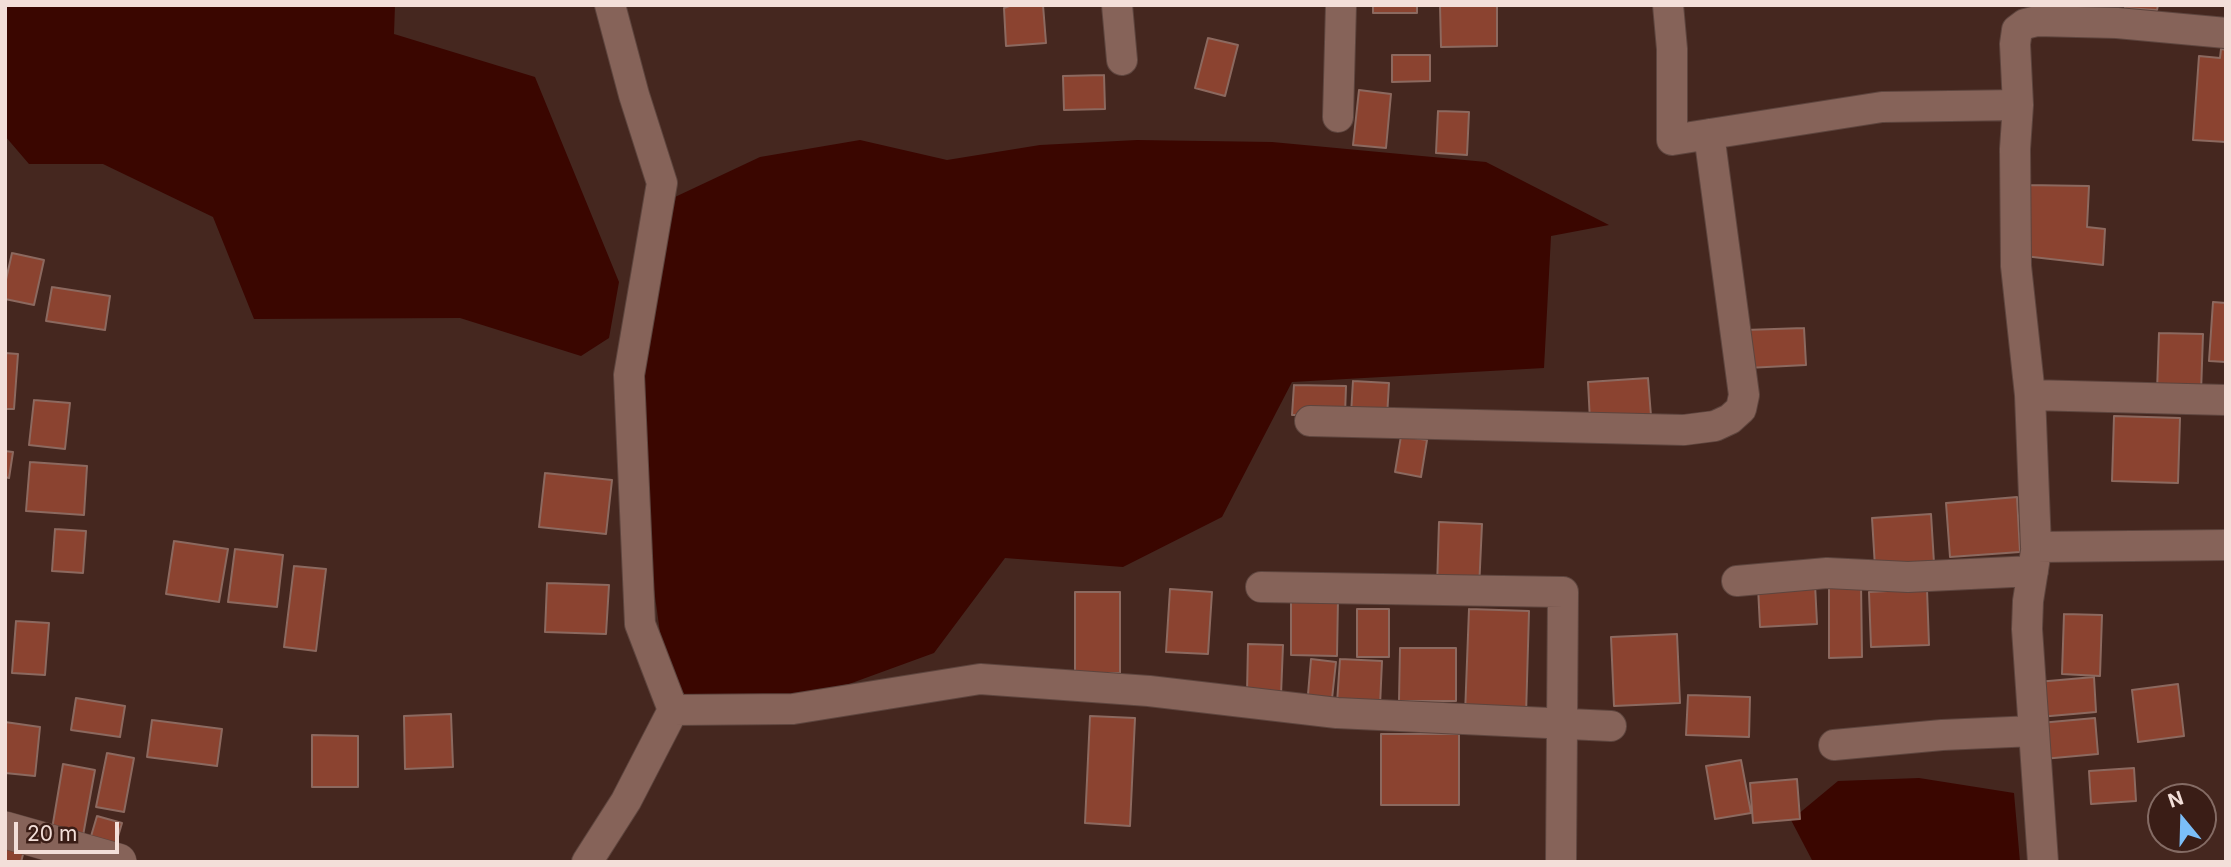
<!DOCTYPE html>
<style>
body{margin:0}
#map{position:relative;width:2231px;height:867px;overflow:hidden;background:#45271f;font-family:Inter,sans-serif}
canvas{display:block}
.frame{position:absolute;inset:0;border:7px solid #f3dfd9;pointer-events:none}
.north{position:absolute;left:2147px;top:783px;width:70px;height:70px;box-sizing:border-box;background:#3a1d16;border:2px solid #846b64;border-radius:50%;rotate:341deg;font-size:19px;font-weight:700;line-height:28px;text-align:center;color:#f3dfd9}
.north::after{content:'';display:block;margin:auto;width:24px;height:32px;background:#7bbef8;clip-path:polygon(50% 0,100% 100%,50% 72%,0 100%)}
.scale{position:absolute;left:14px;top:822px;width:105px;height:32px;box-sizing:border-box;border:4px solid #f3dfd9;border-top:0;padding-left:9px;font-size:21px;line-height:24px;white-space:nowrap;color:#f3dfd9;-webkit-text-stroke:5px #3a1d16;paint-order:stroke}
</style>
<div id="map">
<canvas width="2231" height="867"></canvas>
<div class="frame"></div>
<div class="north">N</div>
<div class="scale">20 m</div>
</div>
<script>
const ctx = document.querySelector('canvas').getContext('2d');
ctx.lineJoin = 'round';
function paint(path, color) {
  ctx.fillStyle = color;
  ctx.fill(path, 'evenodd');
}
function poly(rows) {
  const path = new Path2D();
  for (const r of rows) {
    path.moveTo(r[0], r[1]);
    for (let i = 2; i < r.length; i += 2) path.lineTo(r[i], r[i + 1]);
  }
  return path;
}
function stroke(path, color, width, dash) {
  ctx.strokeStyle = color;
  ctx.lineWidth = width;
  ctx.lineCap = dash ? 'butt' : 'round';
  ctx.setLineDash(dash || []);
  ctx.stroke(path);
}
paint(poly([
 [5,5,395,5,394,34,535,77,619,282,609,338,581,356,460,318,254,319,213,217,103,164,29,164,5,136],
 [860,140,947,160,1040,145,1137,140,1272,142,1486,162,1609,225,1551,236,1544,368,1292,382,1222,517,1123,567,1005,558,934,653,849,684,730,708,668,690,640,488,648,276,675,197,760,157],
 [1919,778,2014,793,2020,862,1813,862,1791,820,1838,781]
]), '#3a0600');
const building = poly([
 [1012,5,1043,5,1046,43,1006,46,1004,8,1012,5],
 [1373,5,1417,5,1417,13,1373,13,1373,5],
 [1440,5,1497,5,1497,46,1441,47,1440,5],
 [2049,5,2103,5,2104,10,2050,11,2049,5],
 [2125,5,2158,5,2157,10,2125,8,2125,5],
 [1208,38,1238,45,1225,96,1195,88,1208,38],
 [2221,49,2226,50,2226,142,2193,140,2199,56,2220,58,2221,49],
 [1392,55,1430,55,1430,81,1392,82,1392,55],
 [1104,75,1105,109,1064,110,1063,76,1104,75],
 [1359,90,1391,94,1386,148,1353,145,1359,90],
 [1438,111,1469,112,1467,155,1436,153,1438,111],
 [2026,185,2089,186,2087,227,2105,229,2103,265,2024,256,2026,185],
 [12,253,44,260,34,305,5,299,5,284,12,253],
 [52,287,110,296,105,330,46,321,52,287],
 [2213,302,2226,303,2226,362,2209,361,2213,302],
 [1804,328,1806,365,1747,368,1745,330,1804,328],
 [2159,333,2203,334,2201,393,2157,391,2159,333],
 [5,353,18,354,14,409,5,409,5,353],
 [1648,378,1651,416,1590,421,1588,382,1648,378],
 [1353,381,1389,383,1387,417,1351,414,1353,381],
 [1294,385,1346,386,1345,415,1292,415,1294,385],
 [34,400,70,403,65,449,29,445,34,400],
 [2114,416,2180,418,2178,483,2112,481,2114,416],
 [1401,436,1427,440,1421,477,1395,472,1401,436],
 [5,451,13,452,9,478,5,477,5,451],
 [30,462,87,466,84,515,26,511,30,462],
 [545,473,612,480,606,534,539,527,545,473],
 [2017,497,2020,552,1950,557,1946,503,2017,497],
 [1931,514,1934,563,1875,567,1872,518,1931,514],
 [1439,522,1482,524,1479,589,1437,587,1439,522],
 [55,529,86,531,83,573,52,571,55,529],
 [174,541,228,549,219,602,166,594,174,541],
 [235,549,283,555,277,607,228,602,235,549],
 [294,566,326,569,316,651,284,647,294,566],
 [1861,582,1862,657,1829,658,1829,583,1861,582],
 [547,583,609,585,606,634,545,632,547,583],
 [1815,584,1817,624,1760,627,1758,587,1815,584],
 [1170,589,1212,592,1208,654,1166,652,1170,589],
 [1927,589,1929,645,1871,647,1869,592,1927,589],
 [1075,592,1120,592,1120,673,1075,673,1075,592],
 [1291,597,1338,598,1337,656,1291,655,1291,597],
 [1357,609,1389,609,1389,657,1357,657,1357,609],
 [1469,609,1529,611,1526,716,1465,714,1469,609],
 [2064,614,2102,615,2100,676,2062,674,2064,614],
 [16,621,49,623,45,675,12,673,16,621],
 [1677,634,1680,703,1614,706,1611,637,1677,634],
 [1248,644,1283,645,1281,695,1247,694,1248,644],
 [1400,648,1456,648,1456,701,1399,701,1400,648],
 [1311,659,1336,662,1331,708,1307,706,1311,659],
 [1340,659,1382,661,1380,706,1337,703,1340,659],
 [2094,677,2096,712,2039,717,2037,682,2094,677],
 [2178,684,2184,736,2138,742,2132,690,2178,684],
 [1688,695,1750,697,1749,737,1686,735,1688,695],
 [76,698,125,706,120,737,71,730,76,698],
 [451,714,453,767,405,769,404,716,451,714],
 [1090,716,1135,718,1130,826,1085,823,1090,716],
 [2095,718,2098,754,2043,759,2040,723,2095,718],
 [152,720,222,729,217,766,147,757,152,720],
 [5,722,40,727,35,776,5,773,5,722],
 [1381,734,1459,734,1459,805,1381,805,1381,734],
 [312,735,358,736,358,787,312,787,312,735],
 [107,753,134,758,124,812,96,807,107,753],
 [1741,760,1751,813,1715,819,1706,766,1741,760],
 [63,764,95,770,82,841,51,835,63,764],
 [2134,768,2136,801,2091,804,2089,771,2134,768],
 [1797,779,1800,819,1753,823,1750,783,1797,779],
 [97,816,122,823,114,850,89,843,97,816],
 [5,841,25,847,21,862,5,862,5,841]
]);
paint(building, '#8b4330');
stroke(building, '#8c695f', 2);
const minor = poly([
 [610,5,634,95,662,183,629,375,640,624,673,710,793,709,980,679,1149,691,1337,713,1611,726],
 [1117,5,1122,60],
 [1668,5,1672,49,1672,140,1882,107,2018,105],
 [2226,33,2117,23,2037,21,2025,24,2017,30,2015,44,2018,105,2015,149,2016,266,2030,395,2036,547,2226,545],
 [1338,117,1341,5],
 [2030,395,2226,400],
 [1310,421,1684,430,1715,426,1730,419,1741,409,1744,395,1709,134],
 [1737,581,1827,573,1908,577,2033,571],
 [1261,587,1563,592,1561,862],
 [2034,731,2027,629,2028,601,2036,551],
 [1834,745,1942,735,2034,731,2043,862],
 [587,862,626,801,673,710]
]);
const tertiary = poly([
 [5,830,118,862]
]);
stroke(minor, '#5e453e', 32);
stroke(tertiary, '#5e453e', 38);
stroke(minor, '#866359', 30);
stroke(tertiary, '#866359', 37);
</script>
